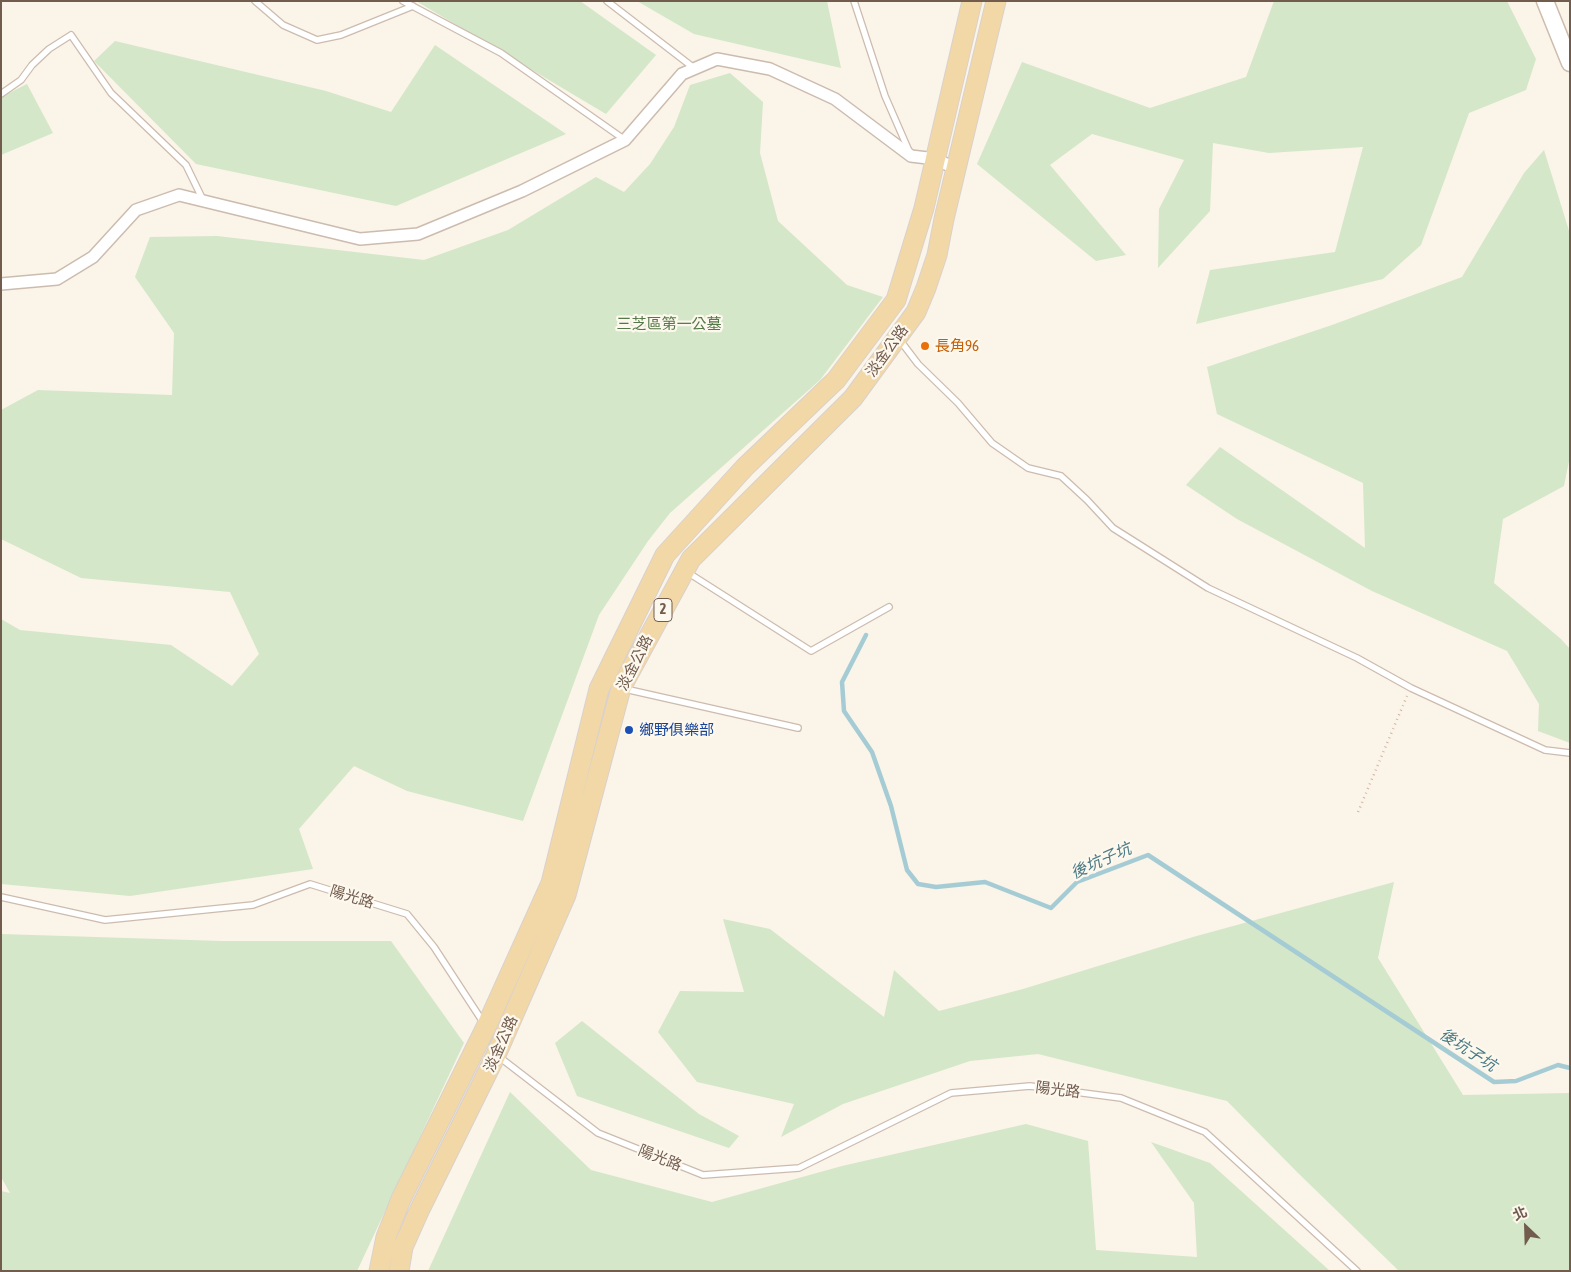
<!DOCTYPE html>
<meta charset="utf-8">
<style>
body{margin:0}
#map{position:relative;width:1571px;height:1272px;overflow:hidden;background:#fbf4e8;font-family:"Asap Condensed","Noto Sans TC",sans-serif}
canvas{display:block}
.frame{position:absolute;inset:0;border:2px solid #725c4e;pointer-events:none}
.north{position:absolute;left:1501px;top:1202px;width:50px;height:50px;-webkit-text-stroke:4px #fdf8ee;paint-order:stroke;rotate:336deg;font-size:14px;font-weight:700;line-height:20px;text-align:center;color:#725c4e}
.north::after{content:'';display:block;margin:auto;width:18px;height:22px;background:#725c4e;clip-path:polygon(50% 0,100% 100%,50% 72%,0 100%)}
</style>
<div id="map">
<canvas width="1571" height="1272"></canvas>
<div class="frame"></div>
<div class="north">北</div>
</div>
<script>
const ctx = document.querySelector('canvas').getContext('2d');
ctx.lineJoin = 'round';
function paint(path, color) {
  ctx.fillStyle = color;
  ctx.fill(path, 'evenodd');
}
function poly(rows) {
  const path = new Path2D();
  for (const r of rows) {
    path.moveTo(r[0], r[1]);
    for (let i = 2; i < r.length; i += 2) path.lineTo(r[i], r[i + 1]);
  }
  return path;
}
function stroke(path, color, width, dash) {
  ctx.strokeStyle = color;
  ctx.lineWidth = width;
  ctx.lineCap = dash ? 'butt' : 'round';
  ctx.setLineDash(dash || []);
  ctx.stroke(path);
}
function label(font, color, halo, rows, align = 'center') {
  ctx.font = font + ' "Asap Condensed","Noto Sans TC",sans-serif';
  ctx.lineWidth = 4.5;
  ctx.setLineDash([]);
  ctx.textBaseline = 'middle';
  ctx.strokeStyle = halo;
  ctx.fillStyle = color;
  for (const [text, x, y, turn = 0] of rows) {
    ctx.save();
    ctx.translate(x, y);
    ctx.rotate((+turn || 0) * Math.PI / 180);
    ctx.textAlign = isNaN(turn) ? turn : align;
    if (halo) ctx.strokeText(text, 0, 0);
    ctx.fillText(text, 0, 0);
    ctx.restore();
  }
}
paint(poly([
 [416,1,580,1,656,55,606,114],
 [637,1,827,1,841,68,694,34],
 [1274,1,1507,1,1536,59,1526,90,1469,113,1421,245,1383,279,1196,324,1210,270,1335,252,1363,147,1269,153,1213,143,1210,211,1158,268,1159,209,1184,160,1092,134,1050,165,1126,255,1096,261,977,164,1022,62,1150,108,1246,77],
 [115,41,326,91,391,112,435,45,566,134,396,206,196,164,94,61],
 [730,73,763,102,760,153,778,221,847,285,883,297,820,380,670,513,648,541,599,615,523,821,407,791,354,766,299,829,313,869,130,896,1,884,1,619,20,630,171,645,232,686,259,654,230,592,81,578,1,539,1,410,38,390,172,395,174,333,135,277,150,237,217,236,424,260,508,230,596,177,624,192,650,164,674,127,690,85],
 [27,84,53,133,1,155,1,97],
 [1544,150,1570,234,1570,456,1564,486,1503,519,1494,583,1561,639,1570,649,1570,743,1538,731,1539,704,1507,651,1372,591,1237,519,1186,485,1220,447,1365,548,1363,483,1217,414,1207,367,1332,325,1462,277,1524,173],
 [1394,882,1378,958,1463,1095,1570,1093,1570,1271,1399,1271,1297,1172,1227,1101,1038,1054,970,1061,843,1104,781,1137,794,1104,697,1082,658,1032,680,991,744,992,723,919,770,929,884,1017,894,970,939,1011,1023,989,1193,937],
 [1,934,222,941,391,941,464,1043,357,1271,1,1271,1,1191,10,1193,1,1177],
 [582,1021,699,1114,739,1136,729,1148,577,1096,555,1043],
 [510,1092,591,1170,712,1202,842,1166,1026,1124,1088,1141,1096,1250,1197,1257,1194,1203,1151,1142,1210,1163,1330,1271,428,1271]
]), '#d4e7c8');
stroke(poly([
 [866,635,842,682,844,711,872,752,891,806,907,870,918,884,936,887,985,882,1051,908,1077,882,1148,855,1494,1082,1516,1081,1558,1065,1570,1068]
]), '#a5ccd4', 4.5);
const lane = poly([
 [255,1,283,25,317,40,341,35,413,6],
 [403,1,501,53,625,140],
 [607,1,694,68],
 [854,1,885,96,909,151],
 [1,94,21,80,32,65,49,49,71,35,111,93,186,165,203,200],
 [899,339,918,364,958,403,992,443,1028,468,1061,476,1087,500,1113,528,1208,588,1357,658,1411,688,1545,750,1570,753],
 [687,572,811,651,889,607],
 [625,689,798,728],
 [1,897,105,920,253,905,310,884,407,914,434,947,483,1022],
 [498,1056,598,1133,703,1175,799,1168,951,1093,1030,1086,1121,1098,1205,1132,1357,1271]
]);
const street = poly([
 [1,284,57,279,93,257,136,210,179,195,360,239,418,234,522,191,625,140,682,74,717,59,770,69,835,99,911,156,936,159,956,169]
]);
const secondary = poly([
 [1545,1,1570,63]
]);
const primary = poly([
 [379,1271,386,1237,401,1199,486,1027,551,883,599,689,665,555,745,467,836,380,896,300,924,208,972,1],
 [399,1271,403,1247,420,1209,496,1055,566,895,621,688,691,559,853,398,916,312,926,288,937,255,944,219,996,1]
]);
stroke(lane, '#ccbcaf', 8);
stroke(street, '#ccbcaf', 14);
stroke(secondary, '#cebcad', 19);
stroke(primary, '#d8d1cd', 21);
stroke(poly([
 [1358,812,1407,696]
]), '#d3b7a5', 2.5, [1, 4]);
stroke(lane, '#fff', 5.5);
stroke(street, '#fff', 11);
stroke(secondary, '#fff', 16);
stroke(primary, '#f3d8a7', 19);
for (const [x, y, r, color] of [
 [925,346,5,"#e8710a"],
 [629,730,5,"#1a4fb4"]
]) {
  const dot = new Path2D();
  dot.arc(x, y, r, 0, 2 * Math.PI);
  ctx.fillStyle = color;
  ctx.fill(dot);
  stroke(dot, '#fdf8ee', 2);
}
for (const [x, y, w] of [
 [663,610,18]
]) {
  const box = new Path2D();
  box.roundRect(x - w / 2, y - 11.5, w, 23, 4);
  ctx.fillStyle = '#fdf8ee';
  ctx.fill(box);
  stroke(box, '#725c4e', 1);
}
label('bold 14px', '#725c4e', null, [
 ["2",663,610]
]);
label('15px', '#547847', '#fdf8ee', [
 ["三芝區第一公墓",669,324]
]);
label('15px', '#c56008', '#fdf8ee', [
 ["長角96",935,346]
], 'left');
label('15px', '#725c4e', '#fdf8ee', [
 ["淡金公路",887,351,-54],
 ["淡金公路",635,663,-63],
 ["陽光路",352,897,17],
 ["淡金公路",501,1044,-66],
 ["陽光路",1058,1090,7],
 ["陽光路",660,1158,22]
]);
label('15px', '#164399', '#fdf8ee', [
 ["鄉野俱樂部",639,730]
], 'left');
label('italic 16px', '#4a7a84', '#fdf8ee', [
 ["後坑子坑",1101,861,-24],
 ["後坑子坑",1468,1050,33]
]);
</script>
